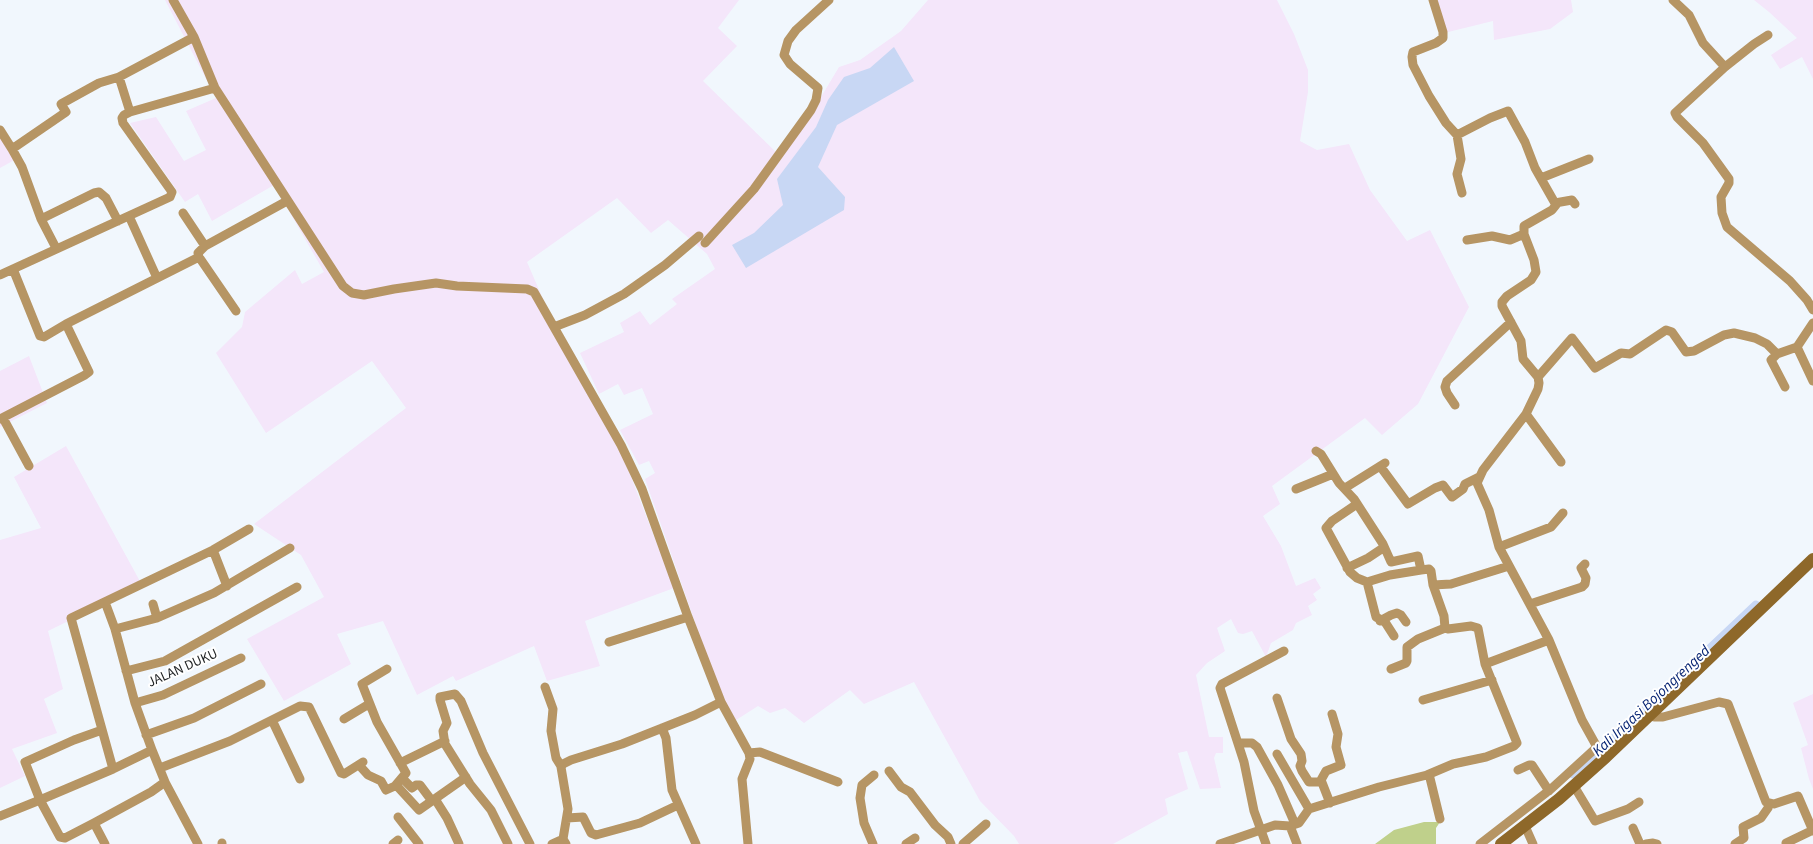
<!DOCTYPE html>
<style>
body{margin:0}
canvas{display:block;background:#f1f7fd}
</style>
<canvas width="1813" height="844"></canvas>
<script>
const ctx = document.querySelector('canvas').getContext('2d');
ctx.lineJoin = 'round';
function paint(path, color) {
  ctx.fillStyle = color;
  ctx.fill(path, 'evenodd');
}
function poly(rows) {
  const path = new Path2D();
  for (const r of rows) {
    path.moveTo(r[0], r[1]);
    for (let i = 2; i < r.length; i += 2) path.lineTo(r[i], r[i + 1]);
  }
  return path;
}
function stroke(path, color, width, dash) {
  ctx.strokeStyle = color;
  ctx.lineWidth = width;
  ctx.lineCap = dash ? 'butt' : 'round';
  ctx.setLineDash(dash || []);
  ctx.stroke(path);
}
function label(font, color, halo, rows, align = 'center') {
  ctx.font = font + ' "Source Sans 3",sans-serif';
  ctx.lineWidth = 4;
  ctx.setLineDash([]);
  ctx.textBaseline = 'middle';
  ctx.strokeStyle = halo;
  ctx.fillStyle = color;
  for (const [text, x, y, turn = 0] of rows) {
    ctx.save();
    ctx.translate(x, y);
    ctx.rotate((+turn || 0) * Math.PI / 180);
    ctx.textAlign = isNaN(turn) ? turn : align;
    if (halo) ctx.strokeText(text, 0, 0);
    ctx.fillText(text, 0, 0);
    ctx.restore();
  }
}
paint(poly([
 [165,0,739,0,718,28,737,46,703,81,779,155,821,97,839,67,860,60,901,31,928,0,1277,0,1294,34,1308,70,1308,92,1300,141,1317,150,1349,144,1370,190,1407,241,1430,230,1469,307,1418,404,1382,435,1365,418,1272,486,1280,504,1263,516,1281,546,1296,586,1315,578,1321,588,1313,594,1317,600,1308,606,1312,615,1296,623,1293,630,1271,643,1266,657,1252,631,1243,634,1238,633,1231,619,1217,628,1225,651,1207,663,1196,675,1209,737,1223,737,1223,753,1216,753,1214,758,1221,788,1200,789,1187,751,1178,753,1188,789,1165,799,1168,814,1113,844,1019,844,1014,836,980,801,914,682,864,704,850,690,804,723,785,708,770,713,758,706,733,722,719,691,645,479,655,473,649,461,639,465,620,430,653,414,642,388,624,395,618,384,599,394,580,353,624,332,620,323,640,311,650,325,677,304,672,299,715,269,707,254,668,220,651,233,617,198,527,262,569,359,621,451,674,588,585,621,600,666,547,681,534,646,456,681,453,676,417,695,383,621,337,634,351,664,284,701,247,639,324,597,301,555,254,524,406,408,372,361,266,433,216,353,242,327,245,312,295,270,302,284,324,272,274,185,212,221,198,194,185,202,130,123,156,117,184,161,206,150,186,111,216,98],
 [1429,0,1571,0,1573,12,1550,29,1494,40,1493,21,1440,34],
 [1754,0,1813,0,1813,79,1802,57,1780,69,1771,55,1797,38,1769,12],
 [0,128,18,158,0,168],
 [29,356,47,403,0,427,0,371],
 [66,446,142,585,48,631,63,689,44,699,57,733,12,749,25,776,0,788,0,540,41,528,14,477],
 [1813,694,1813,789,1809,779,1801,748,1808,745,1793,703]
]), '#f4e6fa');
paint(poly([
 [1424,822,1440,822,1436,828,1436,844,1375,844,1394,830]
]), '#bfd08b');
paint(poly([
 [894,47,914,81,837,125,818,167,845,197,844,210,746,268,732,245,754,233,783,205,777,179,816,127,828,100,844,77,870,68]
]), '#c8d7f4');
stroke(poly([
 [1573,774,1628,726,1756,605]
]), '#c8d7f4', 9);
stroke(poly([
 [173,0,194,37,215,88,343,286,352,293,364,295,394,289,436,283,457,286,527,289,534,292,621,445,632,468,642,489,688,617,721,702,749,753,750,759,742,779,748,844],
 [1433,0,1443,32,1443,38,1436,43,1413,52,1412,57,1413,65,1429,96,1446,123,1457,135,1490,118,1508,111,1525,142,1535,168,1556,205,1552,210,1524,226,1524,234,1534,260,1536,272,1531,280,1507,296,1502,302,1502,306,1521,341,1523,359,1538,377,1539,383,1538,389,1526,414,1483,470,1477,483,1489,510,1499,547,1549,640,1582,720,1597,747,1606,757],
 [1673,0,1689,15,1703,43,1725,67],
 [1768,35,1754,44,1725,67,1675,113,1677,117,1703,143,1729,179,1729,183,1721,197,1722,213,1727,227,1790,281,1807,300,1813,310],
 [119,77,130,112],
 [0,130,12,149],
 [1457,135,1461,159,1457,174,1462,193],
 [1541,178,1589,159],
 [1555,203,1572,200,1575,204],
 [183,213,205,246],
 [129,216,157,278],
 [41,219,94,193,99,192,106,198,118,221],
 [1467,240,1492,236,1510,240,1524,234],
 [705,243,754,189,811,110,816,100,818,88,790,64,784,55,788,41,796,30,829,0],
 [56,248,41,219,22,167,12,149,66,112,61,104,99,83,119,77,194,37],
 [199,257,236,311],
 [0,275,170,197,172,192,123,123,122,118,124,115,130,112,215,88],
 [66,324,199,257,198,253,205,246,287,201],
 [554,327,585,315,624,294,665,265,699,236],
 [1797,347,1813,381],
 [1538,377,1572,338,1595,368,1621,353,1630,354,1666,330,1672,332,1686,352,1694,351,1724,335,1734,333,1755,338,1767,344,1777,354],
 [1785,387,1771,360,1777,354,1797,347,1813,323],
 [1455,405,1447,393,1445,387,1447,381,1511,322],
 [1526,414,1561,462],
 [3,418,29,466],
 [0,419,85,375,89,372,66,324,44,337,40,336,13,269],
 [1316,451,1321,454,1339,483,1354,499,1383,544,1383,548,1368,558,1347,568],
 [1380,466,1408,504,1435,488,1443,485,1452,497,1463,489,1465,484,1479,477],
 [1345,488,1385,463],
 [1296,489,1333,474],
 [1357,504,1332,521,1326,528,1350,572,1357,578,1367,582,1390,575,1421,570],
 [1383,544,1391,562,1418,556,1421,570,1429,569,1431,571,1433,585,1444,616,1445,628],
 [1499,547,1551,527,1563,513],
 [213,550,227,586],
 [1367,582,1376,617,1385,622,1394,636],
 [1433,585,1451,584,1509,566],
 [105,602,115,629,135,703,152,750],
 [153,604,157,618],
 [1530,604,1582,587,1585,584,1586,578,1581,568,1585,564],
 [1380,621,1391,615,1397,613,1401,615,1406,622],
 [115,629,157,618,214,593,290,548],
 [609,642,688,617],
 [1485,664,1549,640],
 [387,669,362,684,377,722,406,773,395,786],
 [126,671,165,661,297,587],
 [545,687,553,709,551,731,556,758,561,766],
 [1277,698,1291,739,1301,754,1302,761,1300,766,1302,771,1309,782,1321,782],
 [1423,700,1492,680],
 [135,703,163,695,241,658],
 [1650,716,1654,717,1663,717,1719,702,1728,704,1766,802,1774,804,1798,796,1813,831],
 [344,719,369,704],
 [272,720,300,779],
 [662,728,666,738,672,790,696,844],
 [146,735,194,718,261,684],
 [1238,743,1252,743,1257,747,1278,785,1295,824],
 [749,753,760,752,838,782],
 [1277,754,1309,809],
 [400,763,445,741],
 [359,765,368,775,381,781,386,790,395,786,397,786,419,810,466,777],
 [160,768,230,741,300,706,309,707,341,773,344,774,363,762],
 [113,769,71,618,213,550,249,529],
 [1518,770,1529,765,1532,765,1549,791],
 [889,771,901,787,910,792,935,825,948,837,951,844],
 [1429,774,1440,819],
 [402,778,412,788,416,785,420,785,432,801],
 [165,782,198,844],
 [1574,786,1595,821,1628,809,1639,802],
 [435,799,447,818,459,844],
 [1330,803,1321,780,1326,771,1341,765,1336,747,1338,734,1332,714],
 [0,816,40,800,113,769,152,750,165,782,151,792,94,823,65,838,60,837,40,800,25,762,74,740,102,730],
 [398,817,419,844],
 [567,818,583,817,591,833,596,835,640,823,678,805],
 [94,823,105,844],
 [1290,826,1297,844],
 [1525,826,1533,844],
 [1633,828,1640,844],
 [563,839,568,809,561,767,563,764,571,760,622,744,695,715,721,702],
 [222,843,222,844],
 [1786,843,1813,830],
 [393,844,398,840],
 [508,844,491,810,470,784,445,744,443,731,447,723,440,700,440,697,455,694,461,701,483,753,530,844],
 [552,844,563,839,566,844],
 [873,844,864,823,860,798,862,785,874,775],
 [906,844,915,838],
 [963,844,986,824],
 [1220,844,1275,825,1290,826,1299,823,1309,809,1379,787,1427,775,1453,764,1486,757,1514,746,1517,743,1485,664,1478,628,1471,626,1448,629,1445,628,1418,639,1407,647,1407,661,1406,663,1391,669],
 [1266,844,1254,811,1244,762,1220,688,1222,684,1284,651],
 [1480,844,1551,789,1597,747],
 [1646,844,1653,843,1657,844],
 [1735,844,1744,838,1743,827,1761,818,1768,808,1769,803]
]), '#b69564', 9);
stroke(poly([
 [1501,844,1559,799,1606,757,1813,559]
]), '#8e682a', 12);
label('14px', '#1d2022', '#fff', [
 ["JALAN DUKU",183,669,-24]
]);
label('italic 15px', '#072473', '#fff', [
 ["Kali Irigasi Bojongrenged",1652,702,-43]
]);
</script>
